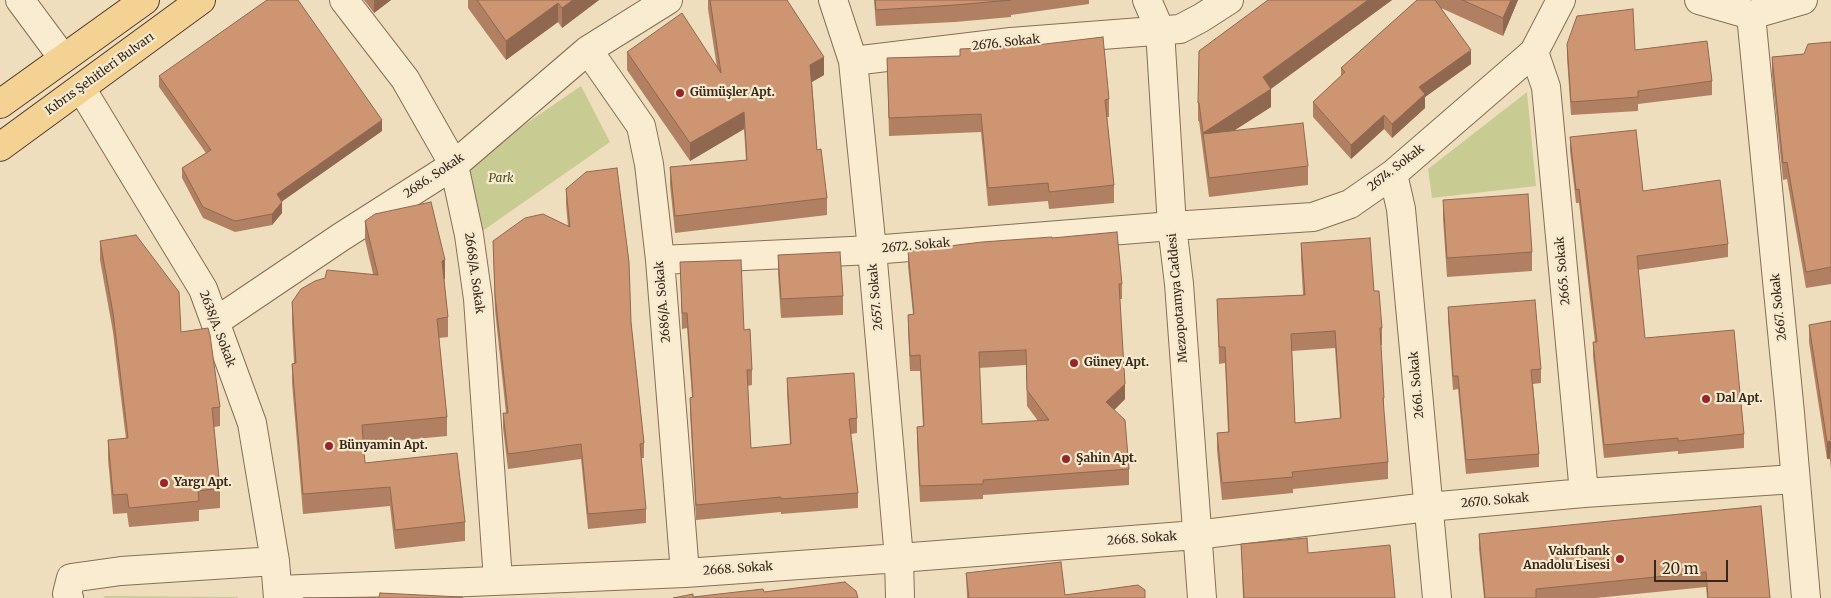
<!DOCTYPE html>
<meta charset="utf-8">
<style>
body{margin:0}
#map{position:relative;width:1831px;height:598px;overflow:hidden;background:#efdebd;font-family:Merriweather,serif}
canvas{display:block}
.scale{position:absolute;left:1654px;top:560px;width:74px;height:22px;box-sizing:border-box;border:2px solid #36271b;border-top:0;padding-left:6px;font-size:15px;line-height:18px;white-space:nowrap;color:#36271b;-webkit-text-stroke:4px #f6e9cd;paint-order:stroke}
</style>
<div id="map">
<canvas width="1831" height="598"></canvas>
<div class="scale">20 m</div>
</div>
<script>
const ctx = document.querySelector('canvas').getContext('2d');
ctx.lineJoin = 'round';
function paint(path, color) {
  ctx.fillStyle = color;
  ctx.fill(path, 'evenodd');
}
function poly(rows) {
  const path = new Path2D();
  for (const r of rows) {
    path.moveTo(r[0], r[1]);
    for (let i = 2; i < r.length; i += 2) path.lineTo(r[i], r[i + 1]);
  }
  return path;
}
function stroke(path, color, width, dash) {
  ctx.strokeStyle = color;
  ctx.lineWidth = width;
  ctx.lineCap = dash ? 'butt' : 'round';
  ctx.setLineDash(dash || []);
  ctx.stroke(path);
}
function label(font, color, halo, rows, align = 'center') {
  ctx.font = font + ' Merriweather,serif';
  ctx.lineWidth = 4.5;
  ctx.setLineDash([]);
  ctx.textBaseline = 'middle';
  ctx.strokeStyle = halo;
  ctx.fillStyle = color;
  for (const [text, x, y, turn = 0] of rows) {
    ctx.save();
    ctx.translate(x, y);
    ctx.rotate((+turn || 0) * Math.PI / 180);
    ctx.textAlign = isNaN(turn) ? turn : align;
    if (halo) ctx.strokeText(text, 0, 0);
    ctx.fillText(text, 0, 0);
    ctx.restore();
  }
}
paint(poly([
 [581,86,610,142,481,232,464,166],
 [1527,92,1536,186,1432,198,1428,169],
 [103,596,238,597,238,598,105,598]
]), '#c8cc92');
const minor = poly([
 [20,0,63,58],
 [344,0,405,79,454,165,469,235,478,299,498,580],
 [833,0,853,61,872,250,899,558,900,598],
 [1147,0,1160,30,1172,226,1179,284,1202,598],
 [1699,0,1751,15,1803,0],
 [1751,15,1790,413,1806,598],
 [588,50,641,126,649,164,660,260,685,573],
 [1534,52,1546,87,1584,493],
 [853,61,1011,42,1180,29,1201,18,1229,0],
 [81,88,203,289,252,423,275,561,278,598],
 [1393,174,1401,209,1437,598],
 [660,260,872,250,1172,226,1313,217,1350,204,1393,174,1534,52,1561,0],
 [215,322,341,237,454,165,588,50,668,0],
 [279,590,685,573,899,558,1196,535,1428,507,1584,493,1795,479],
 [69,598,67,594,71,578,121,571,275,561]
]);
const major = poly([
 [0,104,145,0],
 [0,147,201,0]
]);
stroke(minor, '#876e56', 30);
stroke(major, '#543c2b', 30);
stroke(minor, '#f9ecd1', 28);
stroke(major, '#f4d293', 28);
paint(poly([
 [364,0,391,0,374,13],
 [468,0,599,0,562,28,558,22,506,60,468,8],
 [708,0,787,0,824,75,812,82,817,150,827,198,827,215,675,233,670,185,670,167,746,160,744,129,690,161,627,70,627,52,717,68,708,9],
 [874,0,1089,0,1089,4,1011,15,1011,17,955,22,876,26],
 [1268,0,1392,0,1271,89,1271,107,1235,130,1308,166,1308,185,1209,197,1199,121,1198,121,1198,103],
 [1417,0,1518,0,1503,36,1441,8,1471,64,1425,97,1425,108,1392,138,1384,129,1351,159,1313,117,1313,102,1341,76,1341,68],
 [1831,42,1831,284,1806,288,1787,179,1783,180,1772,74,1772,57,1804,54],
 [1567,44,1635,50,1712,81,1712,95,1638,104,1638,111,1571,115,1567,58],
 [960,49,1109,99,1109,117,1107,117,1114,185,1114,203,1049,209,1048,201,988,206,981,132,889,136,887,58,960,56],
 [159,76,382,131,282,201,282,213,272,225,235,232,203,218,182,178,182,168,206,153,159,87],
 [1570,137,1643,191,1728,244,1728,257,1638,270,1645,338,1744,434,1744,448,1678,454,1678,451,1604,458,1593,356,1593,342,1595,342,1579,203,1576,203,1570,151],
 [566,189,631,322,644,443,644,458,641,458,646,509,646,523,588,529,581,459,508,469,503,428,503,413,506,413,495,310,493,241,568,227,566,204],
 [1443,200,1532,252,1532,271,1447,277,1443,219],
 [365,221,445,279,444,279,448,317,448,337,439,338,447,417,447,436,363,444,365,463,465,522,465,541,395,549,390,506,303,514,292,383,292,364,294,363,292,322,292,302,373,274,365,240],
 [1052,238,1122,284,1122,299,1120,299,1125,399,1114,410,1129,469,1129,485,983,495,983,499,920,502,917,442,917,427,923,426,920,371,910,371,908,330,908,315,913,314,908,266,908,251],
 [1026,365,1027,406,1038,421,982,424,979,368],
 [100,241,181,332,220,407,220,426,214,427,220,488,220,508,199,510,199,521,129,527,127,513,113,514,108,459,108,440,126,439,113,332,100,260],
 [1301,243,1374,291,1382,328,1382,345,1381,345,1384,398,1384,414,1388,462,1388,479,1293,489,1293,493,1222,500,1217,450,1217,433,1228,432,1225,363,1219,364,1217,299,1303,295,1301,259],
 [1335,348,1340,419,1295,423,1292,351],
 [778,255,843,296,843,315,781,318,778,274],
 [680,262,744,330,752,370,752,385,747,386,751,448,790,445,787,393,787,378,857,418,857,433,851,434,858,493,858,508,781,514,781,512,696,520,690,413,690,398,692,397,687,328,682,329],
 [1448,307,1541,369,1541,383,1533,384,1539,454,1539,467,1466,474,1458,389,1453,390,1448,320],
 [1831,321,1831,470,1830,459,1827,459,1809,342,1809,325],
 [1761,506,1770,598,1707,598,1706,587,1596,598,1484,598,1479,549,1479,534],
 [1241,544,1308,553,1395,598,1243,598],
 [966,573,1065,595,1145,598,967,598]
]), '#b18062');
paint(poly([
 [374,0,391,0,374,13],
 [573,0,599,0,562,28,562,8],
 [1368,0,1392,0,1265,93,1271,89,1271,107,1205,149,1203,134,1203,151,1203,133,1263,77],
 [1511,0,1518,0,1503,36,1503,18],
 [558,3,558,22,506,60,506,41],
 [1471,50,1471,64,1425,97,1425,108,1392,138,1392,124,1419,87],
 [824,57,824,75,810,83,810,65],
 [744,112,744,129,690,161,690,143],
 [1384,115,1384,129,1351,159,1351,145],
 [382,120,382,131,277,205,277,194],
 [282,202,282,213,272,225,272,214],
 [445,260,445,279,442,280,442,261],
 [1125,384,1125,399,1106,418,1106,402],
 [1830,441,1830,459,1827,459,1827,442]
]), '#906850');
const building = poly([
 [267,0,298,0,382,120,277,194,282,202,272,214,235,221,203,207,182,168,211,150,159,76,267,0],
 [477,0,573,0,562,8,558,3,506,41,477,0],
 [710,0,787,0,824,57,810,65,817,150,821,149,827,198,675,216,670,167,747,160,744,112,690,143,627,52,682,13,721,73,710,0],
 [875,0,1011,0,955,5,876,10,875,0],
 [1268,0,1368,0,1263,77,1271,89,1203,133,1199,103,1198,103,1199,51,1268,0],
 [1417,0,1435,0,1471,50,1419,87,1425,94,1392,124,1384,115,1351,145,1313,102,1345,72,1341,68,1417,0],
 [1462,0,1511,0,1503,18,1462,0],
 [1633,9,1635,50,1707,41,1712,81,1638,91,1638,97,1571,102,1567,44,1577,16,1633,9],
 [1103,37,1109,99,1105,100,1114,185,1049,192,1048,183,988,188,981,114,889,118,887,58,960,56,960,49,1037,45,1103,37],
 [1831,42,1831,267,1806,272,1787,162,1783,163,1772,57,1804,54,1808,44,1831,42],
 [1303,123,1308,166,1209,178,1203,134,1303,123],
 [1636,130,1643,191,1720,180,1728,244,1637,256,1645,338,1734,330,1744,434,1678,441,1678,438,1604,445,1593,342,1597,342,1579,189,1576,190,1570,137,1636,130],
 [617,168,629,262,631,322,644,443,640,444,646,509,588,514,581,444,508,454,503,413,508,413,495,295,493,241,525,218,543,214,570,227,566,189,586,172,617,168],
 [1528,194,1532,252,1447,258,1443,200,1528,194],
 [431,202,445,260,442,261,448,317,437,319,447,417,362,425,365,463,457,453,465,522,395,530,390,487,303,494,292,364,296,363,292,302,301,289,315,281,325,278,327,270,378,275,365,221,375,214,431,202],
 [1117,232,1122,284,1119,284,1125,384,1106,402,1125,420,1129,469,983,480,983,484,920,486,917,427,924,426,920,355,910,356,908,315,914,314,908,251,982,242,1052,237,1052,238,1117,232],
 [1026,350,1027,390,1049,420,982,424,979,352,1026,350],
 [136,235,179,292,181,332,208,328,210,335,220,407,212,408,220,488,198,491,199,501,129,508,127,494,113,495,108,440,128,438,113,313,100,241,136,235],
 [1370,238,1374,291,1379,291,1382,328,1380,328,1384,398,1383,398,1388,462,1292,472,1293,477,1222,483,1217,433,1229,432,1225,347,1219,347,1217,299,1305,295,1301,243,1370,238],
 [1335,331,1341,418,1295,423,1291,334,1335,331],
 [840,252,843,296,781,299,778,255,840,252],
 [741,260,744,330,750,329,752,370,747,370,751,448,791,444,787,378,854,373,857,418,849,419,858,493,781,499,781,497,696,505,690,398,693,397,687,313,682,313,680,262,741,260],
 [1535,300,1541,369,1531,370,1539,454,1466,460,1458,376,1453,376,1448,307,1535,300],
 [1831,321,1831,453,1830,441,1827,442,1809,325,1831,321],
 [1761,506,1770,598,1708,598,1706,572,1536,589,1536,598,1485,598,1479,534,1761,506],
 [1307,538,1308,553,1390,545,1395,598,1244,598,1241,544,1307,538],
 [1061,562,1065,595,1138,585,1145,590,1145,598,969,598,966,573,1061,562],
 [845,582,856,591,858,598,673,598,693,594,693,597,763,589,764,592,845,582],
 [380,593,461,597,463,598,303,598,379,597,380,593]
]);
paint(building, '#ce9572');
stroke(building, '#906850', 1);
for (const [x, y, r, color] of [
 [680,93,5,"#97252a"],
 [1074,363,5,"#97252a"],
 [1706,399,5,"#97252a"],
 [329,446,5,"#97252a"],
 [1066,459,5,"#97252a"],
 [164,483,5,"#97252a"],
 [1620,559,5,"#97252a"]
]) {
  const dot = new Path2D();
  dot.arc(x, y, r, 0, 2 * Math.PI);
  ctx.fillStyle = color;
  ctx.fill(dot);
  stroke(dot, '#f6e9cd', 2);
}
label('12px', '#36271b', '#f6e9cd', [
 ["2676. Sokak",1006,43,-6],
 ["Kıbrıs Şehitleri Bulvarı",100,74,-36],
 ["2674. Sokak",1396,168,-38],
 ["2686. Sokak",434,176,-34],
 ["2672. Sokak",916,246,-5],
 ["2665. Sokak",1563,271,-95],
 ["2668/A. Sokak",474,273,82],
 ["2657. Sokak",876,297,-95],
 ["Mezopotamya Caddesi",1178,298,-95],
 ["2686/A. Sokak",663,302,-95],
 ["2667. Sokak",1779,307,-96],
 ["2638/A. Sokak",217,329,69],
 ["2661. Sokak",1417,385,-95],
 ["2670. Sokak",1495,501,-5],
 ["2668. Sokak",1142,539,-4],
 ["2668. Sokak",738,569,-4]
]);
label('bold 12px', '#36271b', '#f6e9cd', [
 ["Gümüşler Apt.",690,93],
 ["Güney Apt.",1084,363],
 ["Dal Apt.",1716,399],
 ["Bünyamin Apt.",339,446],
 ["Şahin Apt.",1076,459],
 ["Yargı Apt.",174,483],
 ["Vakıfbank",1610,552,"right"],
 ["Anadolu Lisesi",1610,566,"right"]
], 'left');
label('italic 12px', '#485321', '#f6e9cd', [
 ["Park",501,179]
]);
</script>
